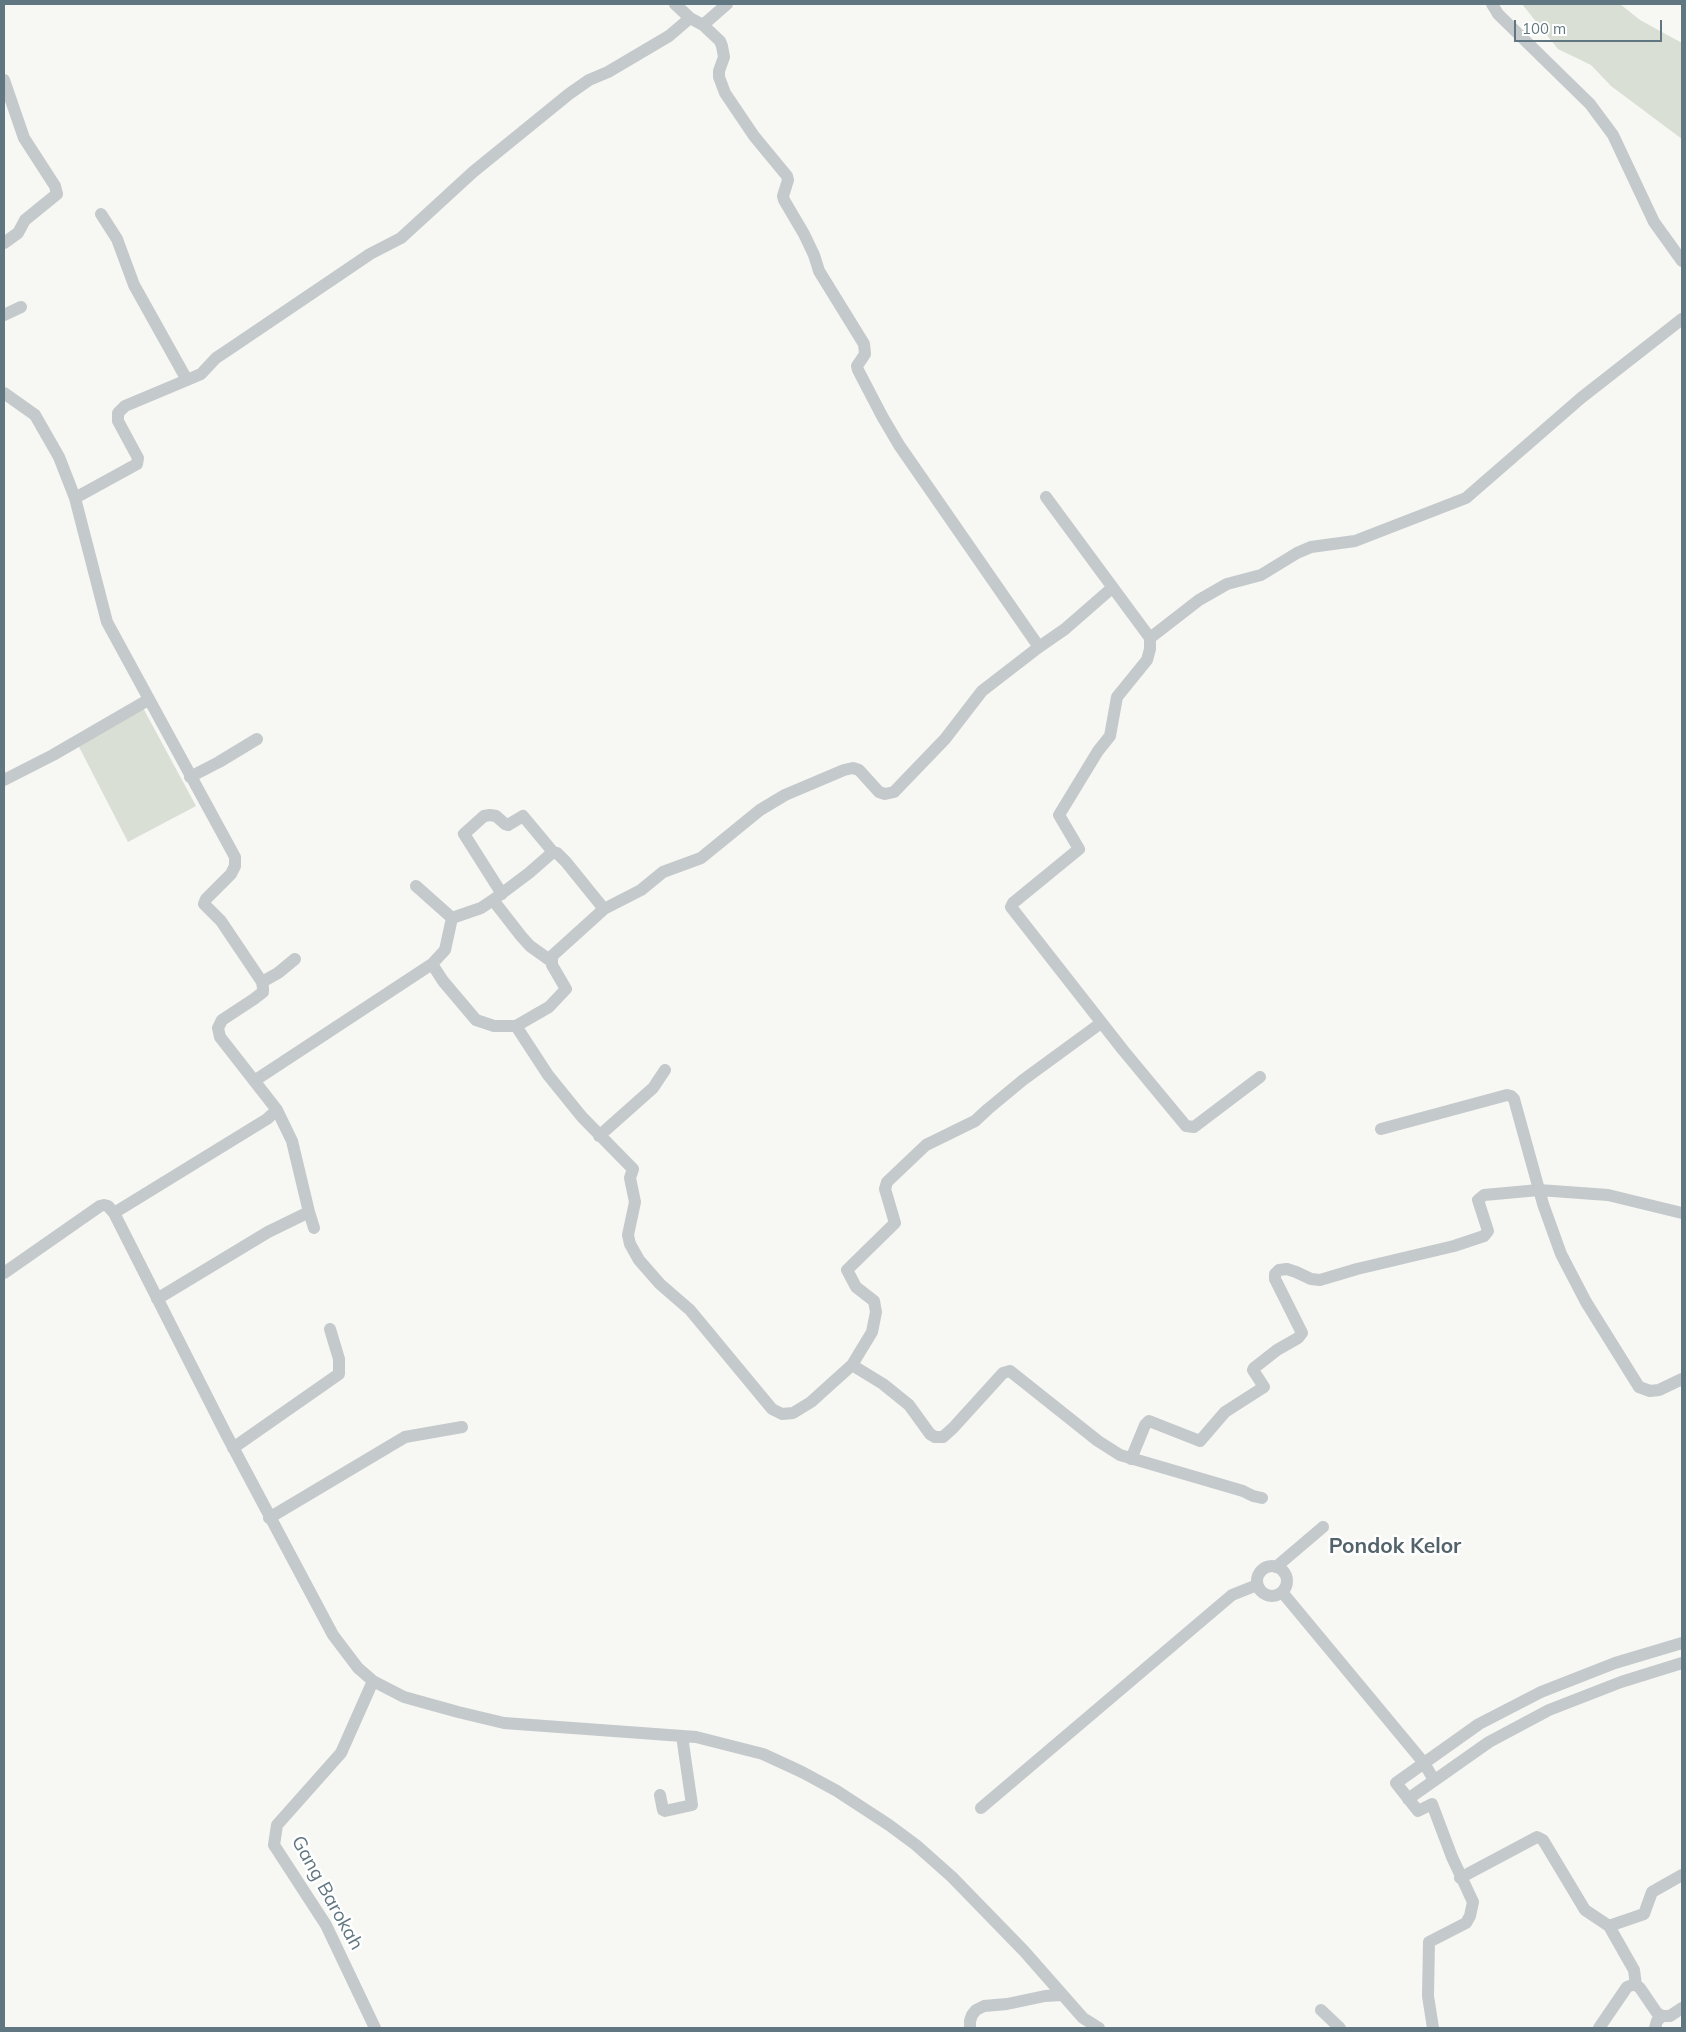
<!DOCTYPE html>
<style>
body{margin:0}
#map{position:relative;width:1686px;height:2032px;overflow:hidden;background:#f7f7f4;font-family:Mulish,sans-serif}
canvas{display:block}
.frame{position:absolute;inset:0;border:5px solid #607680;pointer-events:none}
.scale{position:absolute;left:1514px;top:20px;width:148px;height:22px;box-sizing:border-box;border:2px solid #607680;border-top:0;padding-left:6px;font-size:15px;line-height:18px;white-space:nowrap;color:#607680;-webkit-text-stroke:4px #fff;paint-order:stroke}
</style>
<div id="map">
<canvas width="1686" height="2032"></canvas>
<div class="frame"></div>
<div class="scale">100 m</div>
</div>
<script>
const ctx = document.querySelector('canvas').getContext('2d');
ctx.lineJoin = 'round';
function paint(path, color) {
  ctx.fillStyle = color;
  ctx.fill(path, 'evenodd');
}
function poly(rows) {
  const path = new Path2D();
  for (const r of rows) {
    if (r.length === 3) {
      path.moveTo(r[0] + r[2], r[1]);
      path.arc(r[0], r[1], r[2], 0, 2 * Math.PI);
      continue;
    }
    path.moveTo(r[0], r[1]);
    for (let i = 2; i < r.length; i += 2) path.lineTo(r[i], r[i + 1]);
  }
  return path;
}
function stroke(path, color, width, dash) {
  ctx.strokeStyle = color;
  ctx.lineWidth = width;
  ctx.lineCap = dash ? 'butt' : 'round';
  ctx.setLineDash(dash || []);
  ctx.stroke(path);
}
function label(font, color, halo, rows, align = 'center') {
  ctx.font = font + ' Mulish,sans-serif';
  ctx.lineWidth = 5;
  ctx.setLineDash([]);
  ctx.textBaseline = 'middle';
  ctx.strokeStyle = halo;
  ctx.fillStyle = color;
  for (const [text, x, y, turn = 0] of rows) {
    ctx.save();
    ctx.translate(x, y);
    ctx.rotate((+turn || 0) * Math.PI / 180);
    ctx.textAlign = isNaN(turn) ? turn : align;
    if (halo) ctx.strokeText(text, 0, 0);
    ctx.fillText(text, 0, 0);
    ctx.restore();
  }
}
paint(poly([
 [1522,4,1620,4,1640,20,1682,43,1682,139,1611,86,1591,65,1558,49],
 [142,706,196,806,128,842,77,743]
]), '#d9dfd4');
stroke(poly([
 [1492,4,1498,14,1590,104,1613,135,1654,222,1682,261],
 [690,18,703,25,720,41,722,46,724,57,719,71,719,77,725,93,754,136,787,176,788,180,783,196,784,200,804,234,814,255,819,271,864,344,865,354,857,366,858,370,882,416,899,445,1039,647],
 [703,25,727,4],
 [4,80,24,138,55,186,57,194,25,220,18,233,4,243],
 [101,214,117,239,134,285,187,380,201,374,216,358,231,348,342,273,370,254,401,238,473,172,569,94,589,80,608,72,669,36,690,18,675,4],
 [4,315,21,307],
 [4,393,35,415,59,457,75,498,107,622,235,857,235,866,231,874,206,899,204,904,221,921,262,982,263,988,263,992,254,999,222,1020,218,1028,220,1037,277,1110,267,1119,114,1213],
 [1046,497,1150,638,1199,600,1227,584,1261,575,1297,553,1311,547,1355,541,1466,498,1581,398,1682,319],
 [75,498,137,464,138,458,118,421,118,413,125,406,187,380],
 [1150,638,1150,649,1147,660,1117,697,1110,736,1098,751,1059,815,1079,849,1013,903,1011,907,1123,1050,1186,1126,1194,1127,1260,1077],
 [190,777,219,762,257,739],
 [4,780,53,755,148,700],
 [416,886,452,918],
 [502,894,464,834,484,816,490,815,496,816,505,824,508,825,523,816,553,852],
 [493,900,521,936,530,946,551,961],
 [432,964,445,950,452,918,481,908,493,900,529,873,553,852,557,853,566,862,604,909],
 [262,982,278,973,295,959],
 [516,1026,548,1075,582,1117,633,1169,630,1178,635,1202,628,1235,630,1244,639,1260,660,1284,690,1310,772,1409,782,1414,793,1413,811,1402,852,1365,872,1332,876,1312,874,1301,856,1287,847,1270,895,1223,885,1189,887,1182,926,1145,975,1121,988,1109,1023,1080,1101,1023],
 [254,1081,432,964,443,981,476,1020,494,1026,516,1026,549,1007,566,989,552,965,552,956,604,909,641,890,663,872,701,858,760,810,785,795,844,770,853,768,859,770,879,792,885,794,894,792,945,739,982,691,1039,647,1065,629,1112,588],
 [1381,1129,1507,1095,1511,1096,1514,1099,1543,1204,1561,1254,1586,1302,1639,1387,1650,1391,1659,1390,1682,1379],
 [599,1136,653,1088,665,1070],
 [309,1212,314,1228],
 [4,1273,100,1206,104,1205,108,1206,114,1213,226,1434,333,1635,358,1668,373,1681,404,1697,458,1712,504,1723,696,1737,763,1754,802,1772,837,1791,889,1825,916,1845,952,1877,1024,1951,1083,2018,1099,2028],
 [157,1299,268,1232,309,1212,292,1141,277,1110],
 [852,1365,883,1384,909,1405,930,1434,935,1437,943,1437,953,1428,1003,1373,1010,1371,1098,1441,1120,1455,1243,1491,1253,1496,1262,1498],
 [233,1448,339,1374,339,1359,330,1329],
 [1131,1459,1145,1425,1149,1421,1200,1441,1225,1412,1264,1387,1253,1370,1254,1368,1277,1350,1298,1338,1302,1333,1275,1279,1275,1274,1279,1270,1287,1269,1296,1272,1311,1279,1320,1280,1357,1269,1454,1246,1484,1236,1488,1231,1478,1200,1484,1195,1539,1190,1608,1195,1682,1213],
 [269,1518,405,1437,462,1427],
 [1272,1581,15],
 [1276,1567,1323,1527],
 [1282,1592,1424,1763,1434,1780],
 [373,1681,341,1753,277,1825,274,1845,326,1925,375,2028],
 [660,1795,663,1810,665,1811,692,1805,682,1736],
 [1408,1799,1489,1742,1549,1710,1621,1682,1682,1663],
 [981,1808,1232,1595,1257,1585],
 [1460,1878,1537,1837,1543,1840,1585,1910,1609,1926,1644,1914,1652,1892,1682,1875],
 [1609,1926,1634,1970,1636,1985],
 [1321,2010,1340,2028],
 [970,2028,970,2021,972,2015,976,2010,984,2006,1007,2004,1045,1996,1062,1995],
 [1433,2028,1428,1996,1429,1942,1466,1923,1470,1916,1473,1902,1452,1857,1432,1804,1418,1811,1396,1783,1479,1724,1541,1692,1615,1663,1682,1643],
 [1599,2028,1627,1987,1632,1985,1636,1985,1640,1988,1657,2013,1662,2016,1670,2016,1682,2008],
 [1655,2028,1657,2021,1662,2016]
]), '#c4c9cb', 12);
label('19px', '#607680', '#fff', [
 ["Gang Barokah",327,1893,61]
]);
label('bold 21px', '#53636b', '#fff', [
 ["Pondok Kelor",1395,1547]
]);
</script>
